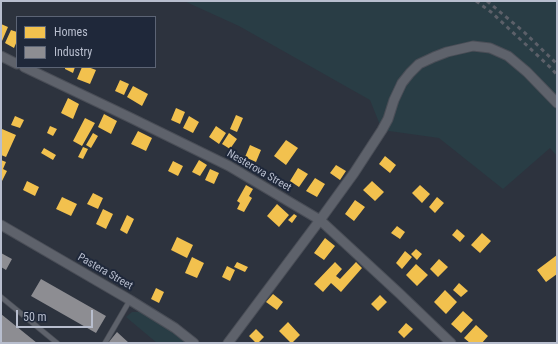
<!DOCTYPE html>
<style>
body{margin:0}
#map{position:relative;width:558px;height:344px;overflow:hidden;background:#2d333e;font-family:"Roboto Condensed",sans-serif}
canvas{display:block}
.frame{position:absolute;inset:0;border:2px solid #b8bece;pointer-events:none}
.legend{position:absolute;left:16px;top:16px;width:140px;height:52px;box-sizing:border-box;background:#1f283a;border:1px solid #5c6475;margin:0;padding:5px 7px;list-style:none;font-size:12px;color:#b8bece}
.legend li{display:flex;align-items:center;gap:8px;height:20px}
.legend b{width:20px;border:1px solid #5c6475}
.scale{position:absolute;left:16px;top:310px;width:77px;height:18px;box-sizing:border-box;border:2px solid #b8bece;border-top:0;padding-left:5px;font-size:12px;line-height:14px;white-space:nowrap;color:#b8bece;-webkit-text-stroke:3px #1f283a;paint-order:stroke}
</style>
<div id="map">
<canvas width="558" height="344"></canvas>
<div class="frame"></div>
<ul class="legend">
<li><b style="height:11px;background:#f2c14e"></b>Homes</li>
<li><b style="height:11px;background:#8d8d92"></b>Industry</li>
</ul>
<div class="scale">50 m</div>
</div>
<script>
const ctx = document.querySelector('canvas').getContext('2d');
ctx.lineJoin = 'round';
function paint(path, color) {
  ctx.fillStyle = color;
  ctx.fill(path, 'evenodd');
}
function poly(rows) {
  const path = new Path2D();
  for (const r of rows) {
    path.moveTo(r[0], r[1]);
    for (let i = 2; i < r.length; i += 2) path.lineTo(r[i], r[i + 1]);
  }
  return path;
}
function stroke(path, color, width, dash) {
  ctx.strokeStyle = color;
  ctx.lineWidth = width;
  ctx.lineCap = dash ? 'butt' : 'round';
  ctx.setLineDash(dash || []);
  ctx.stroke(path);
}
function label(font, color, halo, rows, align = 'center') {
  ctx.font = font + ' "Roboto Condensed",sans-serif';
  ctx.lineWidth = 4;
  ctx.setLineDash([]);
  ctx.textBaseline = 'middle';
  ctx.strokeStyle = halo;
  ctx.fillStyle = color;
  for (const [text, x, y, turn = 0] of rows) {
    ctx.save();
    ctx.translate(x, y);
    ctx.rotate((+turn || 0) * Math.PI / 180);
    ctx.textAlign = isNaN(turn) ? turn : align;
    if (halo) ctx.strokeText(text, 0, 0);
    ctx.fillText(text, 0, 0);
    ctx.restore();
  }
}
paint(poly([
 [184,1,557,1,557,156,550,148,503,189,439,138,382,130,370,100,239,26],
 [132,312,142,312,171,331,187,343,157,343,126,317]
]), '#293d45');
paint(poly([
 [1,24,8,27,2,41,1,40],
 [11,30,17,32,17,41,14,48,5,43],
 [65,67,75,67,73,73,65,69],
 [82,67,88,67,96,70,90,84,77,79],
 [120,80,129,84,124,95,115,91],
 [133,86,148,94,142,106,127,97],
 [68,98,79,104,73,119,61,113],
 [176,108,185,112,180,124,171,120],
 [104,114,117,121,111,134,98,127],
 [236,115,243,118,237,132,230,129],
 [15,116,24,120,20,128,11,125],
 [189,116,199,122,193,133,183,128],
 [85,118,95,123,82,146,73,141],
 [50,126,57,129,53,136,47,133],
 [216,126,226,133,219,144,209,137],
 [2,129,16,135,6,157,1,155,1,133],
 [138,131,152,138,146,151,131,144],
 [93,133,98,136,91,148,86,145],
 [229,133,237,139,230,149,222,144],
 [286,140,298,148,286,165,274,156],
 [250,145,261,150,256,162,245,157],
 [83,147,88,149,83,159,78,157],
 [44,148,56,155,53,160,41,153],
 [385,156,396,165,390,173,379,164],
 [1,160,6,162,3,169,7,171,1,183],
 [199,160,207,165,200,176,192,172],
 [173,161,183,166,178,176,168,171],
 [336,165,346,171,340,180,330,173],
 [298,168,308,174,299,187,290,181],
 [210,169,219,173,214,184,205,180],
 [315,178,325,184,317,197,306,191],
 [27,181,39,187,35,196,23,190],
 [372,181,384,192,375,201,363,190],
 [246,185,253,189,249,196,252,198,244,212,237,209,240,203,237,201],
 [420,185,430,194,422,203,412,193],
 [93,193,103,198,98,209,87,204],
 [62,197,77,204,71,216,56,209],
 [437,197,444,203,435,213,429,207],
 [355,200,365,207,354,221,345,214],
 [277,204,289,215,279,227,267,216],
 [103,209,113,214,106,229,96,224],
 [294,214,297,216,292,223,288,220],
 [127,215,134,219,127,234,120,230],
 [397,226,405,232,400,239,391,233],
 [457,229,465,236,460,242,452,235],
 [482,233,491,241,480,253,471,245],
 [177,237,193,245,187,258,171,250],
 [325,238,335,246,324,260,314,253],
 [416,249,422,254,417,260,411,254],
 [405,251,412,257,402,269,396,263],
 [557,255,557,274,546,282,537,270],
 [192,257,204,263,197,278,185,273],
 [439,259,448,267,438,277,430,269],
 [237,262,248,267,245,272,234,267],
 [335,262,342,269,336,276,340,279,356,262,362,268,341,292,331,283,323,292,314,284],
 [416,264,428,275,417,286,406,275],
 [227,266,235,270,230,281,222,277],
 [459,283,468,291,461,297,453,290],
 [156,288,164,292,159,303,151,299],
 [445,290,457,302,446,314,434,302],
 [273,294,283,302,277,310,266,302],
 [380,295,387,302,378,311,371,304],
 [463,311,473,320,461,333,451,324],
 [288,322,300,335,292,343,291,343,279,331],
 [406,323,413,329,404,338,398,332],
 [476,325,488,336,482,343,470,343,464,338],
 [256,329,264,337,258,343,256,343,249,336]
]), '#f2c14e');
paint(poly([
 [1,253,12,259,6,270,1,267],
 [41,279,106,316,96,333,31,296],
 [1,314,37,343,1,343],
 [117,332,129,343,108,343]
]), '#8d8d92');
const service = poly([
 [1,297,57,343],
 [105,343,130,300]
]);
const minor = poly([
 [1,56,17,64],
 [24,67,129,117,229,166,320,220,400,294,451,343],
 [1,225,130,300,175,328,194,343],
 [228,343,320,220,354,173,382,130,388,119,394,100,402,83,410,73,419,64,434,57,447,52,473,46,490,48,508,56,527,72,557,103]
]);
stroke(service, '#4a4e57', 6);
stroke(minor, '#4a4e57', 11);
stroke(service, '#5e626b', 4.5);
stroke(minor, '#5e626b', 9);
stroke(poly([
 [476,1,491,12,551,68,557,75],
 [487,1,524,32,557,64]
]), '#5c6069', 3, [4, 4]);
label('11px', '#b8bece', '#1f283a', [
 ["Nesterova Street",259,171,30],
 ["Pastera Street",105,272,30]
]);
</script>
